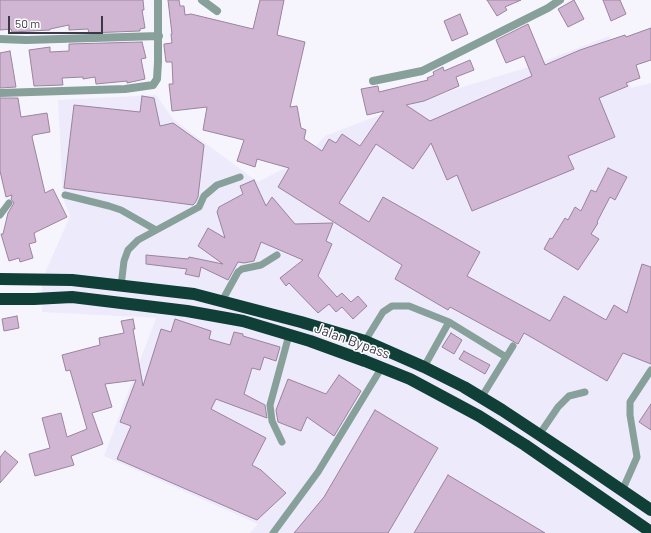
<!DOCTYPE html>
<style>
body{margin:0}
#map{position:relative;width:651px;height:533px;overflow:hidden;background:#f6f5fd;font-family:Barlow,sans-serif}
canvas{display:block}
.scale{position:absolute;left:8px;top:16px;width:95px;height:18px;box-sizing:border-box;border:2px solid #3b3947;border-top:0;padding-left:5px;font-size:12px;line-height:14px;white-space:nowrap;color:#3b3947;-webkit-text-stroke:3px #fff;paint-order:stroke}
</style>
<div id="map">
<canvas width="651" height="533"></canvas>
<div class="scale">50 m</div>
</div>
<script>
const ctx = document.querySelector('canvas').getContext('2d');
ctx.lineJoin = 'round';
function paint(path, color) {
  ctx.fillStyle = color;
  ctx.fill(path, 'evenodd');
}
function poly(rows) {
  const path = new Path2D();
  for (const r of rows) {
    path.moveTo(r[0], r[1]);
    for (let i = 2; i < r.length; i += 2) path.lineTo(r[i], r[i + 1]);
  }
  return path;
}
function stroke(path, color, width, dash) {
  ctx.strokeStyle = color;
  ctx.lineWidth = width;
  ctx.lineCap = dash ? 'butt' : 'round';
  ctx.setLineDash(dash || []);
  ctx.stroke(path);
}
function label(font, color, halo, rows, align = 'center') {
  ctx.font = font + ' Barlow,sans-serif';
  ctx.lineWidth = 3;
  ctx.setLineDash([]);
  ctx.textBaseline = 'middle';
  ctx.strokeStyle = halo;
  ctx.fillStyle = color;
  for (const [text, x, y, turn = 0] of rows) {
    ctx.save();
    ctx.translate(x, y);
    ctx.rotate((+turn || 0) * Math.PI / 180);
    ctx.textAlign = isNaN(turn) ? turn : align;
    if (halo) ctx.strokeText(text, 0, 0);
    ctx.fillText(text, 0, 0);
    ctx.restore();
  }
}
paint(poly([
 [609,36,631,88,651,83,651,533,250,533,258,524,104,456,156,318,42,312,42,280,70,216,63,198,58,100,156,95,174,120,258,182,285,168,291,160,314,148,325,136,380,115,469,85,529,67]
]), '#edeafc');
const building = poly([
 [0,0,143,0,144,10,142,10,145,28,140,29,140,31,89,33,88,29,69,30,69,25,50,29,50,30,12,32,11,29,0,30,0,0],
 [168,0,179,0,180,6,184,6,185,15,191,14,253,29,260,0,284,0,277,35,305,42,290,107,297,106,301,128,306,130,304,139,322,151,329,139,336,143,342,134,360,146,384,111,367,115,361,89,378,86,379,92,428,80,427,78,434,75,433,72,443,67,444,71,470,60,474,70,456,77,459,86,424,101,406,105,430,121,532,76,524,56,506,63,496,40,528,24,545,65,580,50,625,35,626,37,651,28,651,60,636,65,640,78,626,83,628,86,599,98,615,137,568,156,574,169,472,211,457,175,447,180,431,143,413,169,376,144,339,203,369,222,383,197,480,252,467,276,550,321,564,296,606,320,614,305,627,313,642,264,651,267,651,364,623,353,607,381,524,333,518,344,450,307,448,310,395,279,402,265,278,187,289,168,257,159,255,167,237,161,244,140,203,130,207,107,172,111,169,84,173,84,172,62,166,62,164,46,164,44,172,43,171,34,172,34,168,0],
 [487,0,521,0,505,7,507,10,497,16,487,0],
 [574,0,584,19,568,27,558,9,574,0],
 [603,0,620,0,626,14,611,21,603,0],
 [460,14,468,34,452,41,444,21,460,14],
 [142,42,146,58,141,59,145,79,127,83,127,81,96,84,95,77,83,79,83,77,62,78,63,85,34,86,29,50,50,47,50,52,69,51,69,44,142,42],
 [10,51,16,87,0,88,0,53,10,51],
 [142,96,154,98,160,126,173,123,204,145,198,197,195,203,193,205,64,188,74,105,140,112,142,96],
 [0,98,18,98,21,117,47,113,50,132,33,135,32,137,45,193,53,189,67,217,34,233,36,242,29,244,33,258,20,262,19,258,9,261,1,234,3,234,8,213,14,203,11,199,12,195,6,197,0,171,0,98],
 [608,168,627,177,615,200,610,197,597,222,598,223,591,234,599,239,578,270,544,249,550,238,552,239,565,218,568,220,575,207,581,211,591,190,596,192,608,168],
 [254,180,266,206,272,197,295,224,333,223,326,241,332,244,318,276,337,297,342,293,351,302,358,296,367,306,353,319,342,307,336,312,329,304,318,313,289,283,286,286,280,278,303,260,261,242,254,261,244,263,238,262,228,280,201,267,199,277,185,274,187,269,146,264,146,255,188,259,189,257,223,264,198,246,208,228,225,238,217,212,219,207,243,194,240,186,254,180],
 [17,316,19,328,4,331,2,319,17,316],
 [133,319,135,329,133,329,143,386,161,329,171,332,175,319,211,331,209,339,230,345,234,332,243,334,243,336,280,347,276,361,264,357,260,370,252,368,244,394,265,405,267,418,216,399,211,409,266,438,252,465,261,470,286,493,257,520,117,459,131,426,120,422,136,380,105,384,112,407,92,413,103,444,71,456,74,465,35,476,29,454,50,448,42,418,61,413,67,437,87,429,70,370,66,371,62,355,100,345,99,338,124,333,121,321,133,319],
 [451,333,462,340,454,354,442,347,451,333],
 [464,351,490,365,485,374,459,359,464,351],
 [339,375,361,391,334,436,307,417,301,431,278,422,276,410,288,379,326,394,339,375],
 [651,404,651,430,639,422,651,404],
 [375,410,438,448,388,533,294,533,324,497,375,410],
 [5,451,18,462,0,483,0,457,5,451],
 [448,475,545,533,414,533,448,475]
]);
paint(building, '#d0b6d3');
stroke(building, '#9b839e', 1);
stroke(poly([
 [65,195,109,206,121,210,156,230],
 [0,215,9,203],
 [121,286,124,261,128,250,138,240,199,207,204,196,217,185,240,177],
 [222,301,238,272,242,269,261,265,277,255],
 [365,341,383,312,392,306,409,306,449,322,506,357],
 [424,367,449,322],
 [481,398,513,346],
 [539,435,558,407,569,396,585,392],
 [282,442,272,421,270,405,289,335],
 [622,491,637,457,630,415,630,402,651,370],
 [273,533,318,472,382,367]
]), '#87a09a', 7);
stroke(poly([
 [202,0,217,11],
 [0,39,26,40,159,36],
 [373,81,422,71,548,8,560,0],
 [0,93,125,89,153,85,157,79,158,62,158,0]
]), '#87a09a', 8);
stroke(poly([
 [0,279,72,280,194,294,301,322,365,341,424,367,464,387,502,410,573,457,651,510],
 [0,299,34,299,72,297,187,311,243,321,310,341,365,361,410,379,479,416,525,445,651,532]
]), '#0f3f36', 12);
label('14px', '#3b3947', '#fff', [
 ["Jalan Bypass",352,341,20]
]);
</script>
